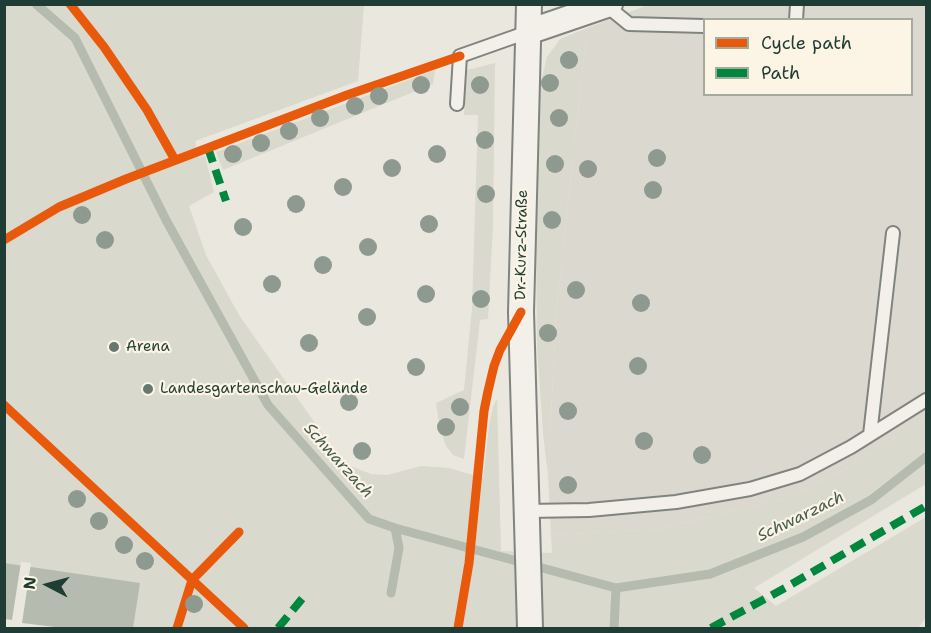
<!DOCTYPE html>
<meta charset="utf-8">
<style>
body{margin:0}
#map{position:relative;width:931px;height:633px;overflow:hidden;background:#eae7df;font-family:"Shantell Sans",sans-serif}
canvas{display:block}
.frame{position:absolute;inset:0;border:6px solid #1f3d34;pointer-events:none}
.legend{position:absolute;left:703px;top:18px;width:210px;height:78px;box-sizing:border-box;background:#fcf5e5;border:2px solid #a4ab9e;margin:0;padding:8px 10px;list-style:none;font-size:18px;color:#1f3d34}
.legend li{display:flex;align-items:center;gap:12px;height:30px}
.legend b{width:30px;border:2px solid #a4ab9e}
.north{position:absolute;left:18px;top:555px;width:60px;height:60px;-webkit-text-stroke:4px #fcf5e5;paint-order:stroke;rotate:276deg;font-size:16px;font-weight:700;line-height:24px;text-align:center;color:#1f3d34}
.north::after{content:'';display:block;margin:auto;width:21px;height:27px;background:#1f3d34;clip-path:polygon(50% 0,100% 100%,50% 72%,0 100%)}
</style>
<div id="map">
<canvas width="931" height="633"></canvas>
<div class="frame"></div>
<ul class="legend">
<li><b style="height:8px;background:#e8590c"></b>Cycle path</li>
<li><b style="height:8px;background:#00873e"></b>Path</li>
</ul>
<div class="north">N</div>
</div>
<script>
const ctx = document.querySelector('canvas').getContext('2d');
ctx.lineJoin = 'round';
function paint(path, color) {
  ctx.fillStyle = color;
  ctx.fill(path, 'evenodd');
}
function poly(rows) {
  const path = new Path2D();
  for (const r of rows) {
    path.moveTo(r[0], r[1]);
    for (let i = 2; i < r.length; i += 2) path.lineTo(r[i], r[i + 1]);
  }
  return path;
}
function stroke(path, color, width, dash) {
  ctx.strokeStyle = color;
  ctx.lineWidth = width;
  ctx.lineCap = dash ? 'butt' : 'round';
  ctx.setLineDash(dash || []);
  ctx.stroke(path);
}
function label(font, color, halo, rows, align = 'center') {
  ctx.font = font + ' "Shantell Sans",sans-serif';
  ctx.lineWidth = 4.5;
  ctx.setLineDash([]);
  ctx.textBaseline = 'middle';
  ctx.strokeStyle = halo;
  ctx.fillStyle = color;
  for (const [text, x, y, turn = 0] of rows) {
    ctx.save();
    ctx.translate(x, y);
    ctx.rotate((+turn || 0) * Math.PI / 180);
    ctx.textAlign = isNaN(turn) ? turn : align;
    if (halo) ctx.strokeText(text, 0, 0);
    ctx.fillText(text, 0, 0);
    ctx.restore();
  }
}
paint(poly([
 [648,5,926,5,926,419,844,470,782,499,660,529,551,535,548,476,556,314,587,28],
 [704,20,912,20,912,94,704,94]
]), '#dbd9cf');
paint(poly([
 [4,5,364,5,358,81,195,141,199,158,205,156,214,192,189,206,206,255,239,315,343,463,371,474,387,475,421,466,449,468,483,478,489,426,493,407,497,399,501,551,552,553,551,535,660,529,782,499,844,470,926,419,926,484,754,588,776,606,926,517,926,617,918,628,5,628],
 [587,28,556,314,548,476,543,433,537,346,536,236,540,86,547,57,560,39],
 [495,63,493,226,488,319,480,320,464,459,453,455,446,446,440,429,436,403,464,390,472,308,478,115,464,115,467,70],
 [435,70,433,84,223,170,216,152]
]), '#dad9cd');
paint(poly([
 [4,563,140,583,133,628,5,628]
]), '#b6bbaf');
paint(poly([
 [21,562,31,563,22,623,63,628,5,628,5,619,12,620]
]), '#eae7df');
stroke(poly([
 [36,4,75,38,166,220,268,405,369,519,395,528,616,588,710,574,803,537,871,500,926,457],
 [391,593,399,548,395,528],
 [614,628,616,588]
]), '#b6bbaf', 9);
const service = poly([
 [607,6,629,24,704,26],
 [796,20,797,4],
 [457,104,460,56,528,32],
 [870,435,893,233],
 [527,511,589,510,676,502,750,489,800,474,851,447,926,400]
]);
const minor = poly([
 [529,4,521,312,530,628],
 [528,32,610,4]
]);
stroke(service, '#80847f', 16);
stroke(minor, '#80847f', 28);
stroke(service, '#f3f0ea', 12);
stroke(minor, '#f3f0ea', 24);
stroke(poly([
 [208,148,226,201],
 [278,628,306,594],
 [711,628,785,588,926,506]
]), '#00873e', 8, [15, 8]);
stroke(poly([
 [70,4,104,47,147,110,175,160],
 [4,240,59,207,126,179,347,95,460,56],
 [4,405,244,628],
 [177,628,192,580,239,532],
 [458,628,469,563,484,411,488,391,494,366,500,350,521,312]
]), '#e8590c', 9);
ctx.fillStyle = '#8e9990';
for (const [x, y] of [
 [569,60],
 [550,83],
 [421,85],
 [480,85],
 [379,96],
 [355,106],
 [320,118],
 [559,118],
 [289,131],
 [485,140],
 [261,143],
 [233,154],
 [437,154],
 [657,158],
 [555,164],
 [392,168],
 [588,169],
 [343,187],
 [653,190],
 [486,194],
 [296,204],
 [82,215],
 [552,220],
 [429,224],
 [243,227],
 [105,240],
 [368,247],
 [323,265],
 [272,284],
 [576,290],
 [426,294],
 [481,299],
 [641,303],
 [367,317],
 [548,333],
 [309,343],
 [638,366],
 [416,367],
 [349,402],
 [460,407],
 [568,411],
 [446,427],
 [644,441],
 [362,451],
 [702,455],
 [568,485],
 [77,499],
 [99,521],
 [124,545],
 [145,561],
 [194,604]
]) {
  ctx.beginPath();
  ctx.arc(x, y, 9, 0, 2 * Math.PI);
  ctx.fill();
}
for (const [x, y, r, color] of [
 [114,347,6,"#667870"],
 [148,389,6,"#667870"]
]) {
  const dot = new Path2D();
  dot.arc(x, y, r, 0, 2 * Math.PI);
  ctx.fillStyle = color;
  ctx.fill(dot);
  stroke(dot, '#fcf5e5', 2);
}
label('15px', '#1f3d34', '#fcf5e5', [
 ["Dr.-Kurz-Straße",522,245,-89]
]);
label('15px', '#1f3d34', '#fcf5e5', [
 ["Arena",126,347],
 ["Landesgartenschau-Gelände",160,389]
], 'left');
label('italic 16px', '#455d53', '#fcf5e5', [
 ["Schwarzach",338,461,48],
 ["Schwarzach",801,517,-26]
]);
</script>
